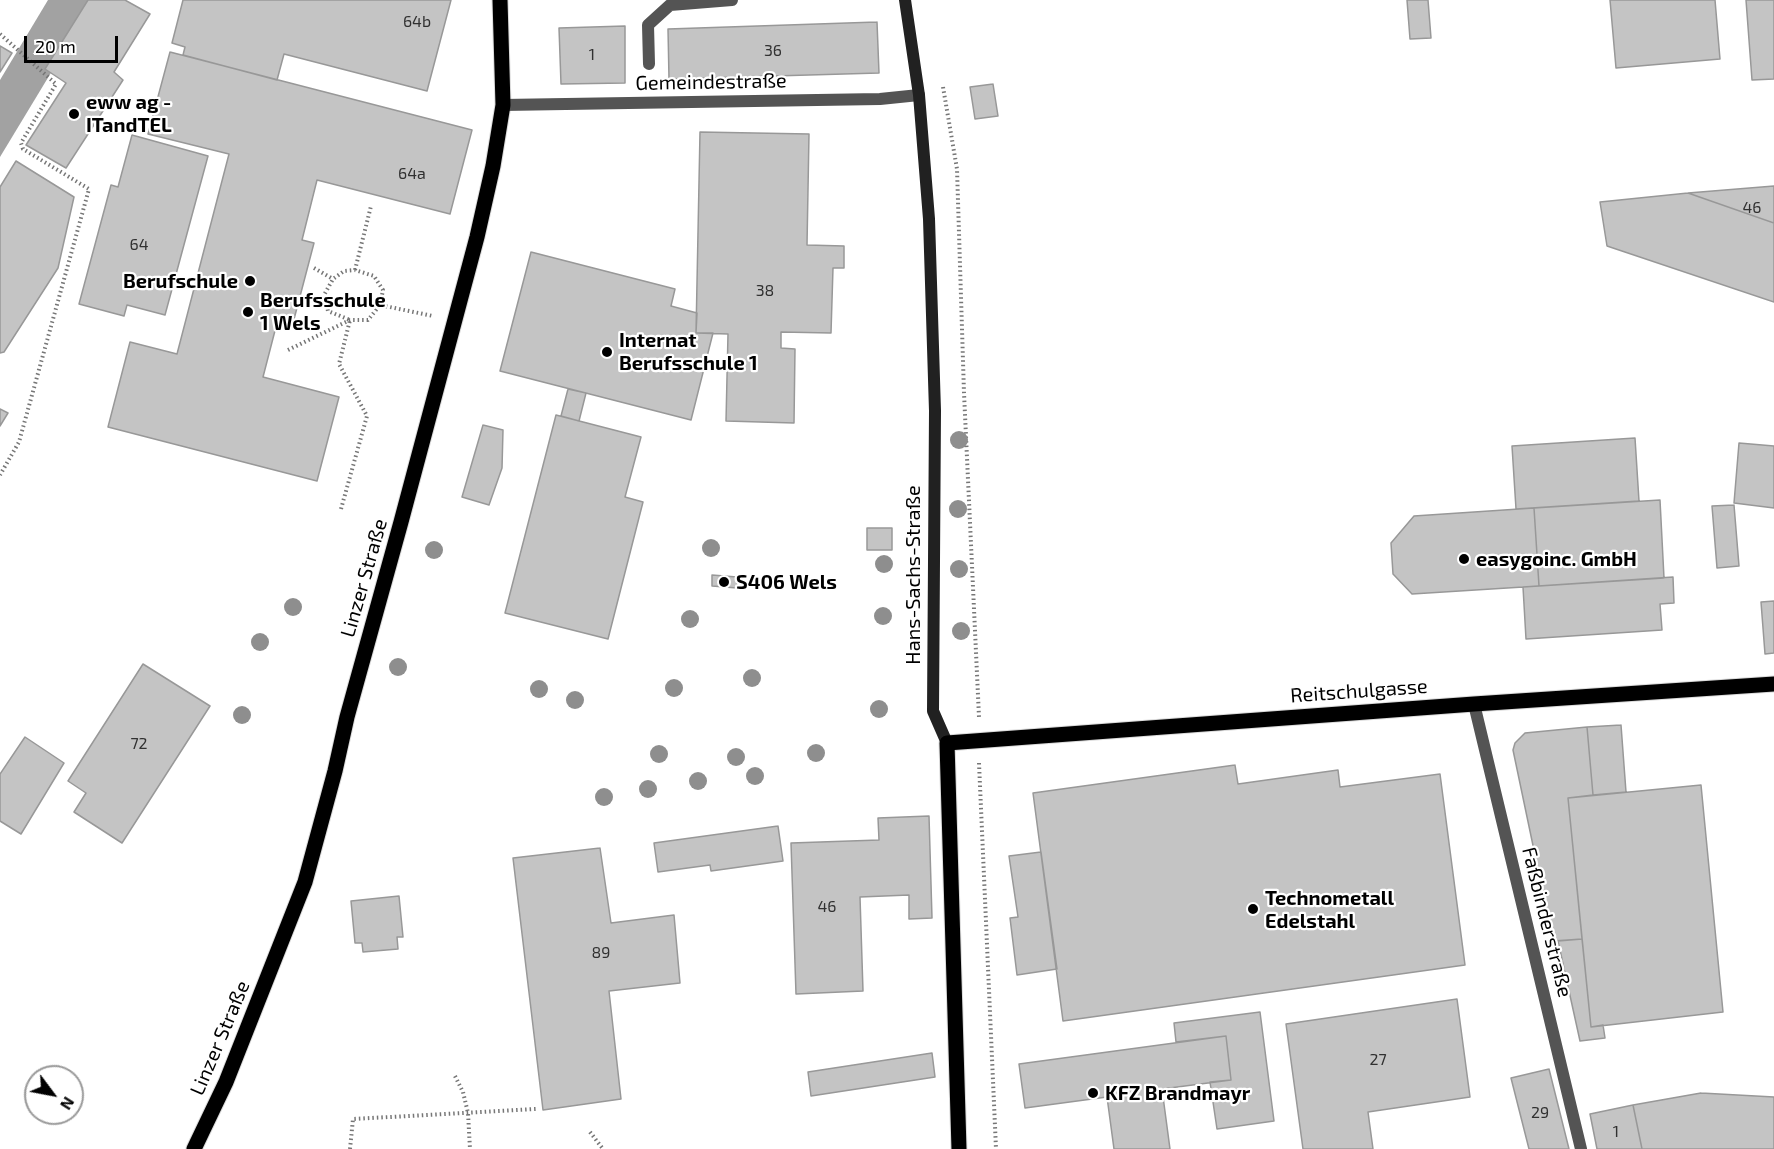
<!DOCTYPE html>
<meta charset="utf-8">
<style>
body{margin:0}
#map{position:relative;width:1774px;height:1149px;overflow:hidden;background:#fff;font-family:"Exo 2",sans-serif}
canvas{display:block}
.north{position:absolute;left:24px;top:1065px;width:60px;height:60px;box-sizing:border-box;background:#fff;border:2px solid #999;border-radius:50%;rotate:122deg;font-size:16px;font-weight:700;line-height:24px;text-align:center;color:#000}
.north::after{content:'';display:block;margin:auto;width:21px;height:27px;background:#000;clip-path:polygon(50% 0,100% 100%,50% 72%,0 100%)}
.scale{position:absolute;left:24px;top:36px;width:94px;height:27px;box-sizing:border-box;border:3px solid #000;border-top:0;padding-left:8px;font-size:18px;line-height:21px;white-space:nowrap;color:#000;-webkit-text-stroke:4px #fff;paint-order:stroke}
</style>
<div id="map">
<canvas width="1774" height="1149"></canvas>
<div class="north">N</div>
<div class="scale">20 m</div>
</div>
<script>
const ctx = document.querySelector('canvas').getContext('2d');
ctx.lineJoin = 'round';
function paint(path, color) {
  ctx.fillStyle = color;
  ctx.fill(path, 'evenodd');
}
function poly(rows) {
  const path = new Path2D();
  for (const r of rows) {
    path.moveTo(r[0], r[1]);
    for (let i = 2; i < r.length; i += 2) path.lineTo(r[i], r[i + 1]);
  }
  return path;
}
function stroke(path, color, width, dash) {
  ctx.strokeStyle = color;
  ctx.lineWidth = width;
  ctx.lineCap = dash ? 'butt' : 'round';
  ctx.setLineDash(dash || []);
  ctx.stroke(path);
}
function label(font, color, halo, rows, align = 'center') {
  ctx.font = font + ' "Exo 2",sans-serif';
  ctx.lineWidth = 4.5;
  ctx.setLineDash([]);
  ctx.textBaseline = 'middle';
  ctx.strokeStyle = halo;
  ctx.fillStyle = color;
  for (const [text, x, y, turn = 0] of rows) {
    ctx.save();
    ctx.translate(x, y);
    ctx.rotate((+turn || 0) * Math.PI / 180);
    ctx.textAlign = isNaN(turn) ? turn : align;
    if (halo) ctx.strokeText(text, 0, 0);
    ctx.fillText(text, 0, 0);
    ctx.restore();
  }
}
paint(poly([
 [48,0,95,0,0,157,0,80]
]), '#a2a2a2');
const building = poly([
 [88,0,125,0,150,14,114,72,123,80,66,168,26,145,66,83,45,69,88,0],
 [183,0,451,0,427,91,284,54,277,80,183,55,185,47,172,43,183,0],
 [1407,0,1428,0,1431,38,1410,39,1407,0],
 [1610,0,1715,0,1720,59,1616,68,1610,0],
 [1746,0,1774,0,1774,79,1752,80,1746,0],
 [877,22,879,73,669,79,668,29,877,22],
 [625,26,625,83,561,84,559,28,625,26],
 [0,46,12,53,0,72,0,46],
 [170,52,472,130,450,214,317,180,302,240,314,243,293,323,278,319,263,377,339,397,317,481,108,427,130,342,177,354,229,154,148,134,170,52],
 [993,84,998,116,975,119,970,87,993,84],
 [700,132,809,134,807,245,844,246,844,268,833,268,831,333,781,332,781,348,795,349,794,423,726,421,728,334,696,333,700,132],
 [132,135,208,156,165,315,127,305,124,316,79,304,111,185,118,187,132,135],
 [16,161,74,197,58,268,4,352,0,353,0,187,16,161],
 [1774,186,1774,223,1688,193,1774,186],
 [1688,193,1774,223,1774,302,1607,246,1600,202,1688,193],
 [531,252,675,289,671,306,697,313,696,333,713,333,691,420,500,371,531,252],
 [568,389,586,393,579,421,561,416,568,389],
 [0,409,8,413,0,426,0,409],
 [556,415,641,437,625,497,643,502,608,639,505,613,556,415],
 [483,425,503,430,502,468,489,505,462,497,483,425],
 [1635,438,1639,501,1516,509,1512,446,1635,438],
 [1739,443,1774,446,1774,508,1734,503,1739,443],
 [1660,500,1664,578,1539,586,1534,508,1660,500],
 [1734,505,1739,566,1717,568,1712,506,1734,505],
 [1534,508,1539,586,1412,594,1393,574,1391,543,1414,516,1534,508],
 [867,528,892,528,892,550,867,550,867,528],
 [712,575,737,577,737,588,712,586,712,575],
 [1673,577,1674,603,1660,604,1662,630,1526,639,1523,587,1673,577],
 [1774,601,1774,653,1765,654,1761,602,1774,601],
 [143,664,210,706,122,843,74,812,86,793,68,781,143,664],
 [1621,725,1626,792,1593,795,1587,727,1621,725],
 [1587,727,1593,795,1568,798,1582,939,1553,941,1513,750,1515,743,1525,733,1587,727],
 [25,737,64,763,21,834,0,821,0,774,25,737],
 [1235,765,1238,784,1338,770,1340,787,1440,774,1465,965,1063,1021,1033,793,1235,765],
 [1701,785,1723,1012,1591,1027,1568,798,1701,785],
 [929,816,932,918,909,919,909,895,860,897,863,991,796,994,791,843,879,840,878,818,929,816],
 [778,826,783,861,711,871,710,865,658,872,654,843,778,826],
 [600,848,611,923,674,915,680,983,609,991,621,1099,543,1110,513,858,600,848],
 [1041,852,1057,969,1017,975,1010,918,1018,917,1009,856,1041,852],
 [399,896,403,937,397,937,398,949,363,952,362,943,355,943,351,901,399,896],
 [1582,939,1591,1027,1603,1025,1605,1038,1580,1041,1558,941,1582,939],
 [1457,999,1470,1097,1368,1112,1373,1149,1303,1149,1286,1024,1457,999],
 [1260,1012,1274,1121,1217,1129,1210,1082,1231,1080,1226,1036,1176,1042,1174,1023,1260,1012],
 [1226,1036,1231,1080,1162,1089,1170,1149,1114,1149,1107,1097,1025,1108,1019,1064,1226,1036],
 [932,1053,935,1077,811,1096,808,1072,932,1053],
 [1549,1069,1569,1149,1529,1149,1511,1078,1549,1069],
 [1701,1093,1774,1097,1774,1149,1642,1149,1633,1105,1701,1093],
 [1633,1105,1642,1149,1597,1149,1590,1114,1633,1105]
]);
paint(building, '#c4c4c4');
stroke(building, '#989898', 1.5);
const primary = poly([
 [194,1149,226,1082,305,882,335,771,347,717,401,522,477,237,493,166,503,105,500,0],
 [959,1149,947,743,1474,704,1774,684]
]);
stroke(primary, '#dbdbdb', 17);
stroke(poly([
 [0,34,56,84,21,143,23,149,89,189,19,442,0,475],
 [943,87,957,169,964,393,979,717],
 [314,268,333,279],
 [355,270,371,206],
 [288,350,350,320,368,320,380,305],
 [341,509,367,416,339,364,350,320,328,311,324,295,333,279,344,271,355,270,374,276,383,290,380,305,433,316],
 [979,763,996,1149],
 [455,1076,463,1092,468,1113,470,1149],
 [590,1132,603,1149],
 [350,1149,353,1119,536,1109]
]), '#767676', 4, [1.5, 3]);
stroke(poly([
 [649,64,648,25,670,5,732,0]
]), '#545454', 12);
stroke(poly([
 [503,105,880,99,919,95],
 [1474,704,1581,1149]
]), '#545454', 12);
stroke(poly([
 [905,0,919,95,929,219,935,411,933,711,947,743]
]), '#212121', 12);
stroke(primary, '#000', 15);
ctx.fillStyle = '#8e8e8e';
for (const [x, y] of [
 [959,440],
 [958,509],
 [711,548],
 [434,550],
 [884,564],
 [959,569],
 [293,607],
 [883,616],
 [690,619],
 [961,631],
 [260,642],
 [398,667],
 [752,678],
 [674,688],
 [539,689],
 [575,700],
 [879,709],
 [242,715],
 [816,753],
 [659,754],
 [736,757],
 [755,776],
 [698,781],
 [648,789],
 [604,797]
]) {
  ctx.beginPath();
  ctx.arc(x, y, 9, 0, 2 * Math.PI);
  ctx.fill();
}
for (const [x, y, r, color] of [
 [74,114,6,"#000"],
 [250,281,6,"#000"],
 [248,312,6,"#000"],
 [607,352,6,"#000"],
 [1464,559,6,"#000"],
 [724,582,6,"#000"],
 [1253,909,6,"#000"],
 [1093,1093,6,"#000"]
]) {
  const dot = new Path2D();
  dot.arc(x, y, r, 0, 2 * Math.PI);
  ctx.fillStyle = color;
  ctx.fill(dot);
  stroke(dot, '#fff', 2);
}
label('16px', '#313131', null, [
 ["64b",417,22],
 ["36",773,51],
 ["1",592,55],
 ["64a",412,174],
 ["46",1752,208],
 ["64",139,245],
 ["38",765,291],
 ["72",139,744],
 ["46",827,907],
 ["89",601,953],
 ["27",1378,1060],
 ["29",1540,1113],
 ["1",1616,1132]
]);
label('20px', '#000', '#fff', [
 ["Gemeindestraße",711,82,-1],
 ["Hans-Sachs-Straße",913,575,-90],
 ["Linzer Straße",364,578,-74],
 ["Reitschulgasse",1359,691,-4],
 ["Faßbinderstraße",1547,922,76],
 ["Linzer Straße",220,1038,-67]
]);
label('bold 20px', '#000', '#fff', [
 ["eww ag -",86,102],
 ["ITandTEL",86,125],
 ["Berufschule",238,281,"right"],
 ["Berufsschule",260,300],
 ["1 Wels",260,323],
 ["Internat",619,340],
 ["Berufsschule 1",619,363],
 ["easygoinc. GmbH",1476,559],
 ["S406 Wels",736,582],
 ["Technometall",1265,898],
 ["Edelstahl",1265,921],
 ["KFZ Brandmayr",1105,1093]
], 'left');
</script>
